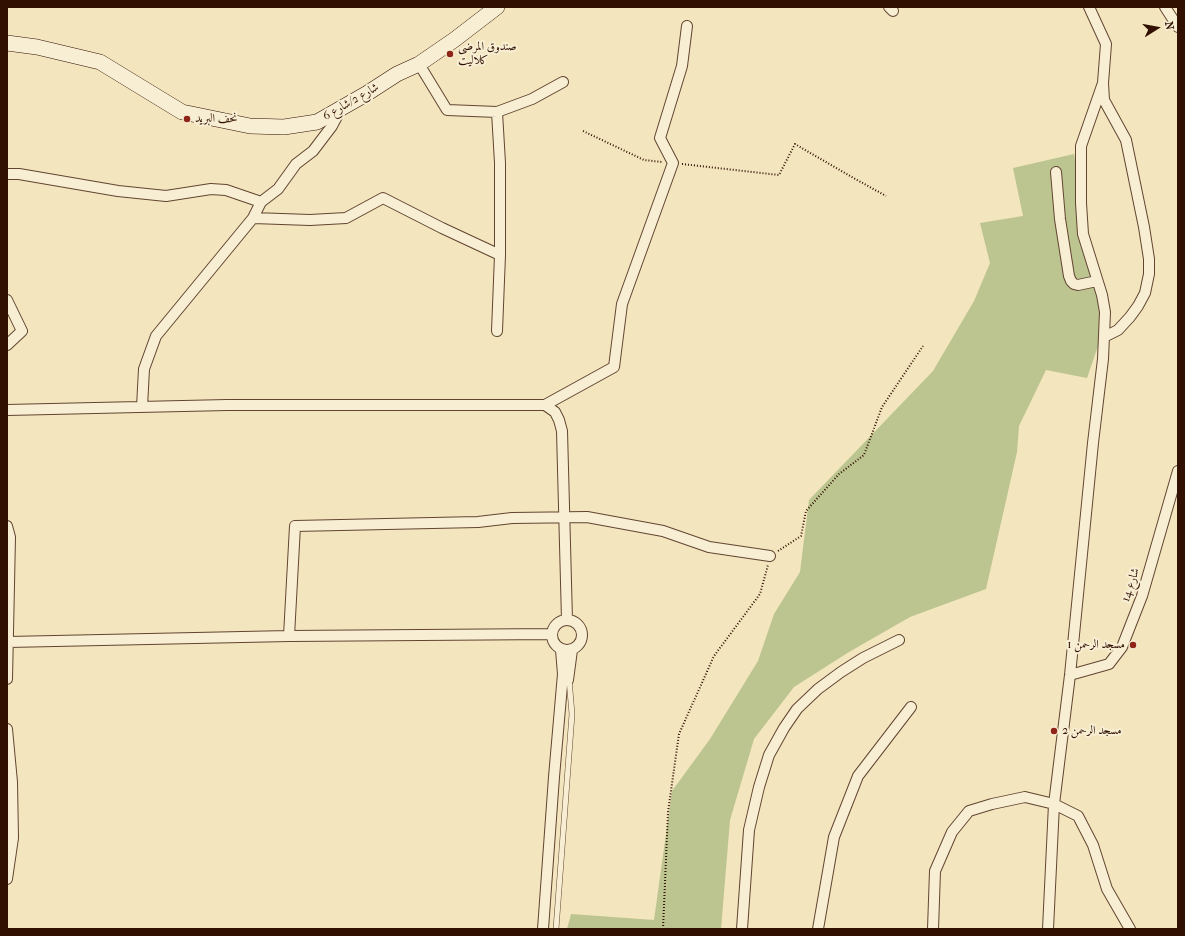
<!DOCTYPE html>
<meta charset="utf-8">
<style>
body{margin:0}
#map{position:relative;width:1185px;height:936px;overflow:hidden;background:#f3e5bd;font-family:"IM FELL French Canon",serif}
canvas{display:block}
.frame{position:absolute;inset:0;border:8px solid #311002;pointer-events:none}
.north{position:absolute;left:1137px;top:8px;width:40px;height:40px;-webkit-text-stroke:3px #f7eed4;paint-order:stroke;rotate:79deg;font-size:11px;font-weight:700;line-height:16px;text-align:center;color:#311002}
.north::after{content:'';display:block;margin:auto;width:14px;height:18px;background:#311002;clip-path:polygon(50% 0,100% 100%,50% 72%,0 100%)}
</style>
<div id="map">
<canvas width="1185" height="936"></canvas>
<div class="frame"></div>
<div class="north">N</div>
</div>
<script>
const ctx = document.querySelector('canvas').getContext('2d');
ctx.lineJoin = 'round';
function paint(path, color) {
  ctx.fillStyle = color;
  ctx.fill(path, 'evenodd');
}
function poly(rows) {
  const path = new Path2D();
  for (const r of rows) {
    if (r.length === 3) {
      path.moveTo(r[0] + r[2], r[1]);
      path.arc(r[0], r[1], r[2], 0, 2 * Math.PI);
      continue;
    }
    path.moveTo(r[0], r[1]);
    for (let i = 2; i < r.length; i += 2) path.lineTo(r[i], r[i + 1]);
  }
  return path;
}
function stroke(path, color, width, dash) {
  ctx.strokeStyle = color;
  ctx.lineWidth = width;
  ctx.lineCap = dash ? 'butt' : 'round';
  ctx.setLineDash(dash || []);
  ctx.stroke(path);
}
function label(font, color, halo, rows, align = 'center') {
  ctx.font = font + ' "IM FELL French Canon",Amiri,serif';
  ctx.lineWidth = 4;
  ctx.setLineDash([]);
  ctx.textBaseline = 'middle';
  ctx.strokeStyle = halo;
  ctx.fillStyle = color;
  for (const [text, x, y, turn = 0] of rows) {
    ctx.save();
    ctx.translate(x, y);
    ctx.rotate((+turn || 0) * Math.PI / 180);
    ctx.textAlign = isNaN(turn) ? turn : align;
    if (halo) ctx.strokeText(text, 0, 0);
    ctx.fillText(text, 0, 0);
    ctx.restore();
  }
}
paint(poly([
 [1074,154,1088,234,1109,314,1087,378,1046,370,1019,426,1017,452,986,589,910,617,849,652,794,687,754,739,730,820,721,929,567,929,571,914,654,920,672,791,710,739,758,661,774,614,800,572,809,500,933,371,974,301,990,263,980,223,1023,216,1013,168]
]), '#bcc490');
const lane = poly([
 [556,929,572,714,569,679]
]);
const street = poly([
 [889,7,893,11],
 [1089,7,1106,44,1103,83,1104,100,1126,140,1144,227,1149,259,1149,274,1145,293,1138,306,1130,317,1118,330,1104,337],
 [1165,7,1178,27],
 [419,64,447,110,497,112,532,99,563,82],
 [1056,172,1060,219,1069,276,1071,281,1074,284,1078,285,1097,281],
 [7,174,19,174,118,191,166,196,211,189,226,190,261,202],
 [253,218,310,220,346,218,383,198,442,228,500,255],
 [7,300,22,331,7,345],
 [497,331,500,255,500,163,497,112],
 [545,405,614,367,622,304,673,163,660,138,682,66,687,26],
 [142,407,144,369,156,336,253,218,261,202,278,189,296,164,313,151,332,126,341,109],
 [7,410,227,405,545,405,555,412,559,420,562,431,567,620],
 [7,526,10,537,7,679],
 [567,635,15],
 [289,636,295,526,478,522,512,518,587,517,663,531,709,547,770,556],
 [8,642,289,636,552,634],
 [1070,675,1109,664,1122,647,1142,596,1178,471],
 [568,680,572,650],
 [7,729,12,782,13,838,7,879],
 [543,929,554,777,563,674,561,650],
 [742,929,749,830,759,787,769,755,784,728,797,709,818,689,841,672,863,658,899,640],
 [818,929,834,837,858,776,911,707],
 [933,929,935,871,952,832,969,811,992,804,1025,797,1054,804,1078,816,1093,845,1107,889,1130,929],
 [1048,929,1054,804,1070,675,1093,443,1103,359,1105,312,1102,295,1083,234,1081,203,1081,146,1103,83]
]);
const secondary = poly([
 [7,43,37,47,100,62,182,112,250,126,284,127,317,122,366,94,397,74,419,64,454,40,497,7]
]);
stroke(lane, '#624531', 6);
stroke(street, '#624531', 12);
stroke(secondary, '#311002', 16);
stroke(poly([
 [583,131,644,160,662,162],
 [682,164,779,175,795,144,850,176,886,196],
 [778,551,801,536,806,511,839,474,864,455,882,407,923,346],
 [663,929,668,812,679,734,714,656,760,594,768,565]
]), '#311002', 2, [1, 2]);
stroke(lane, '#f7eed4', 5);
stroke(street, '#f7eed4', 10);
stroke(secondary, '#f7eed4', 15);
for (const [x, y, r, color] of [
 [450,54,4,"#8f2418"],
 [187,119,4,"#8f2418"],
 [1133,645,4,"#8f2418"],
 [1054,731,4,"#8f2418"]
]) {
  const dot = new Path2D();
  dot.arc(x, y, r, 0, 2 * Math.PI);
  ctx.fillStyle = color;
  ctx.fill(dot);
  stroke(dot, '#f7eed4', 1.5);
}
label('12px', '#311002', '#f7eed4', [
 ["صندوق المرضى",458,47],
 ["كلاليت",458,61],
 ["نحف البريد",195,119],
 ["مسجد الرحمن 1",1125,645,"right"],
 ["مسجد الرحمن 2",1062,731]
], 'left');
label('12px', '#311002', '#f7eed4', [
 ["شارع 2/شارع 6",351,102,-30],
 ["شارع 14",1131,585,-72]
]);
</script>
